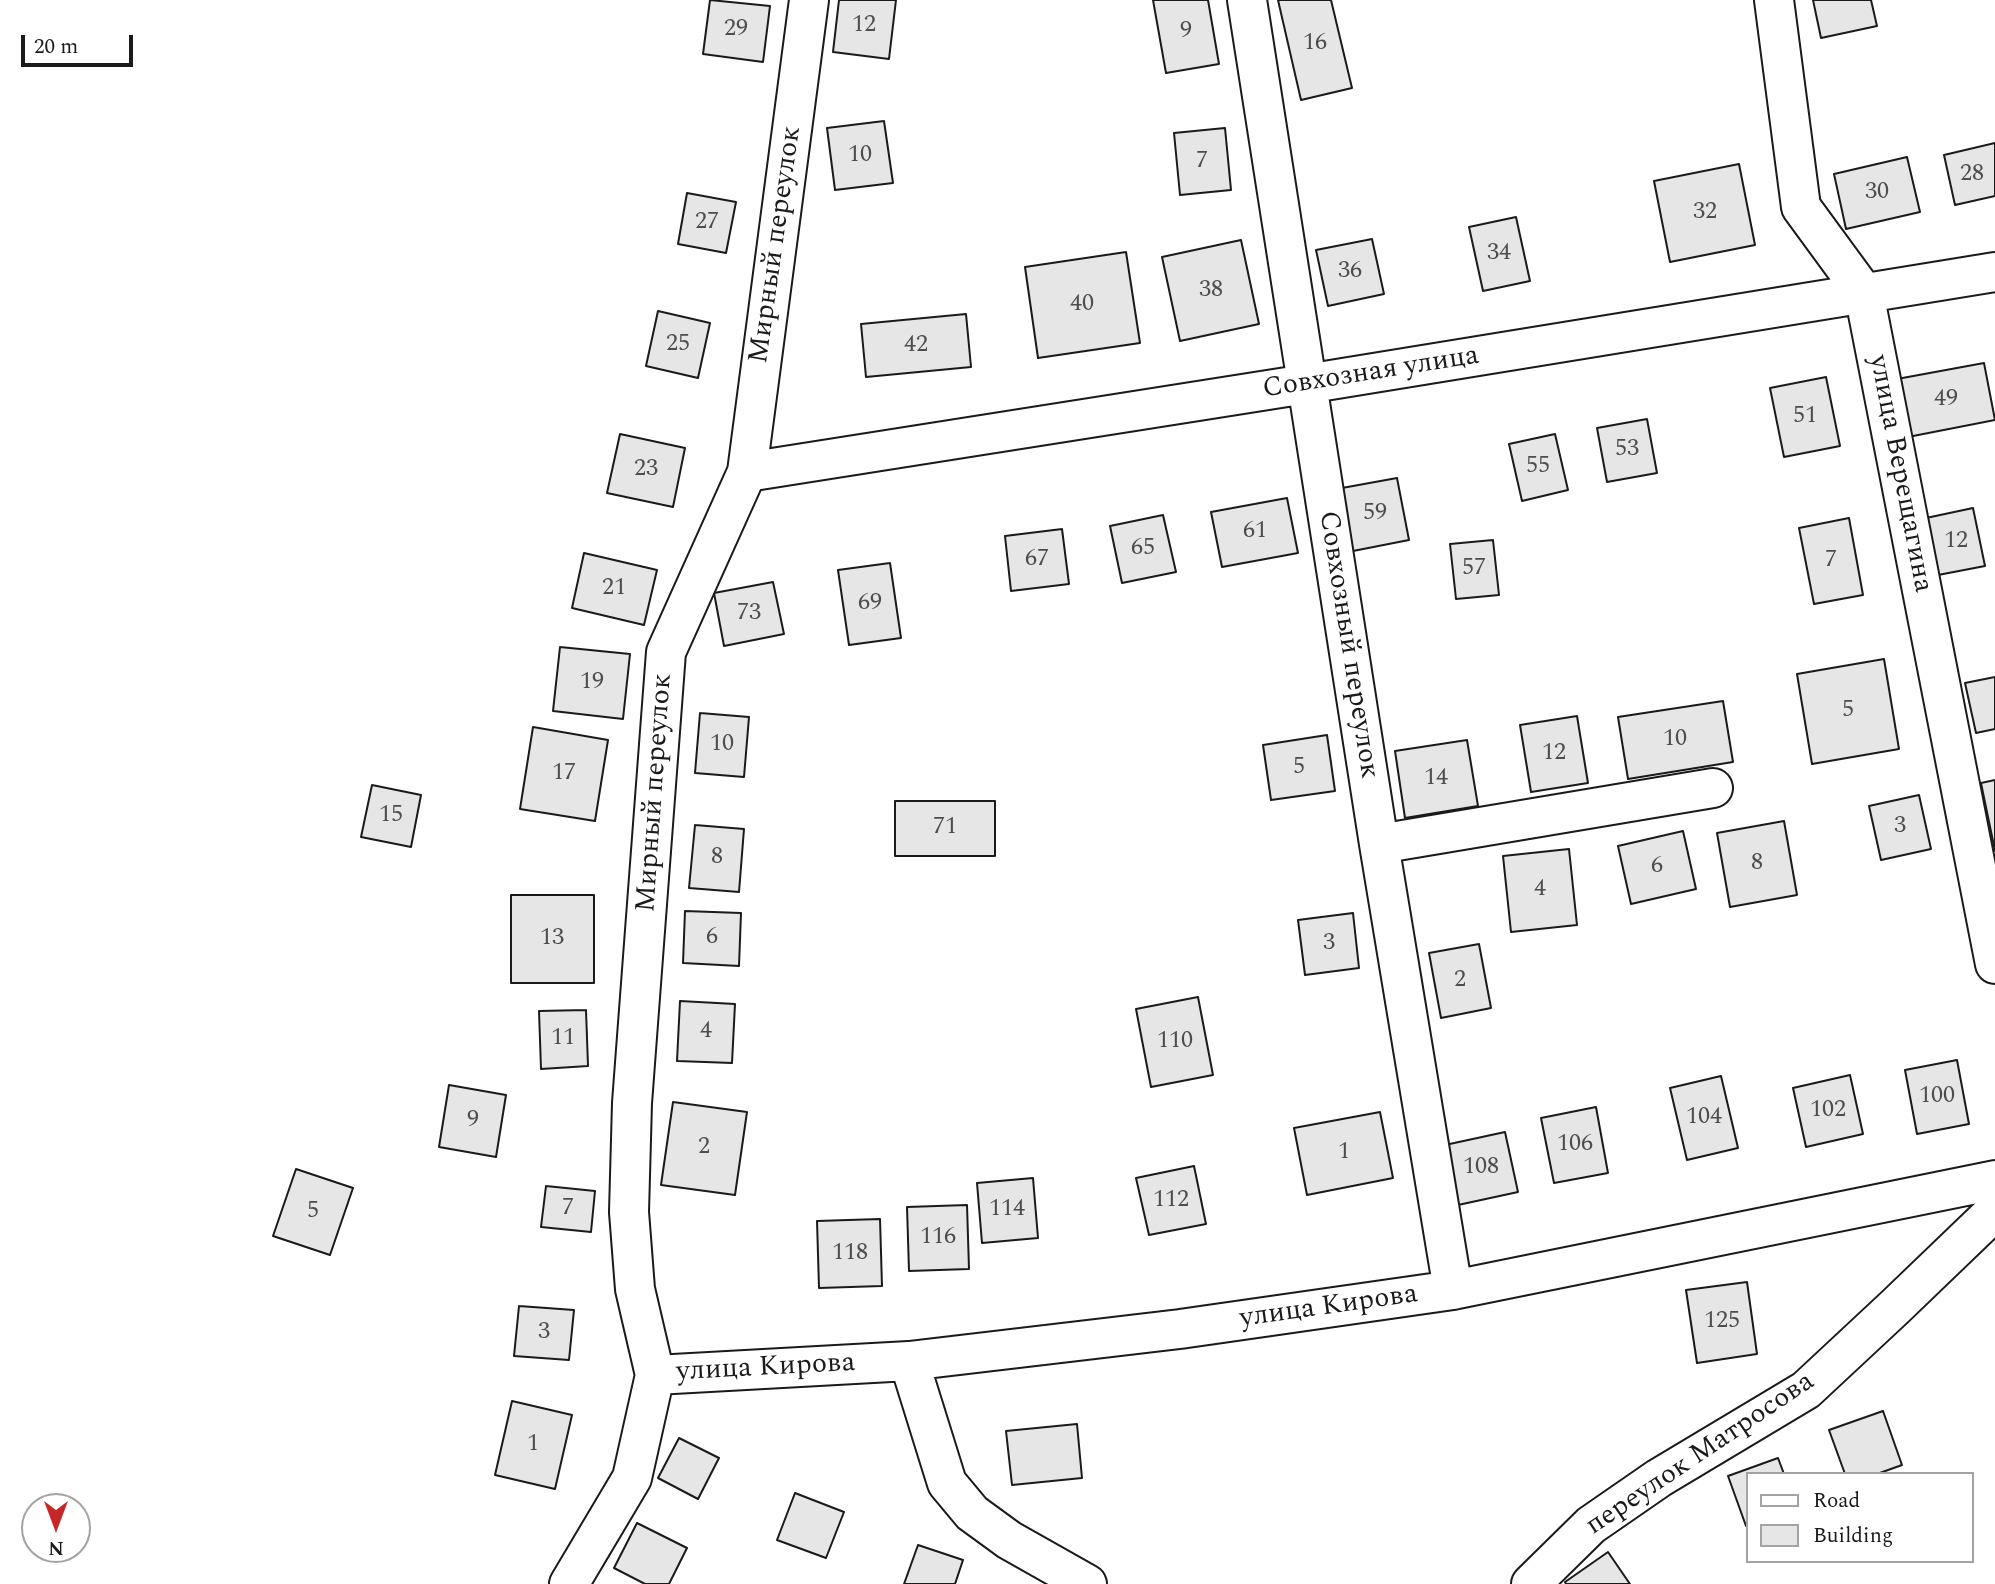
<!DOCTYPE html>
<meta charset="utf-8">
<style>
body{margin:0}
#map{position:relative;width:1995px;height:1584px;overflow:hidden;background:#fff;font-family:Spectral,serif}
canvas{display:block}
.legend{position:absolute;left:1746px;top:1472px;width:228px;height:91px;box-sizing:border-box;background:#fff;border:2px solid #a3a3a3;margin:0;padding:9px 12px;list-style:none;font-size:21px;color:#1a1a1a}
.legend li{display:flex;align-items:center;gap:14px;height:35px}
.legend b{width:35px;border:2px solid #a3a3a3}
.north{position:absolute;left:21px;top:1493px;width:70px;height:70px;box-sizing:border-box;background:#fff;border:2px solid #a3a3a3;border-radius:50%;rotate:180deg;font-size:19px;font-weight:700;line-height:28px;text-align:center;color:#1a1a1a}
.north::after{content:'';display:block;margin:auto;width:24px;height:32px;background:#c62828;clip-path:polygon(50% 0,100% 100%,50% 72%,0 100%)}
.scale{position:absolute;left:21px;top:35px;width:112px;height:32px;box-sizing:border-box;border:4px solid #1a1a1a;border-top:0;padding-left:9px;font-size:21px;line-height:24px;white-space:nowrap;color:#1a1a1a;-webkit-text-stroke:5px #fff;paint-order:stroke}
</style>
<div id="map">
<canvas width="1995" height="1584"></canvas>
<ul class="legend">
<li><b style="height:9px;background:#fff"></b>Road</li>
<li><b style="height:19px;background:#e6e6e6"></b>Building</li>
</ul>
<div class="north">N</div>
<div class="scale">20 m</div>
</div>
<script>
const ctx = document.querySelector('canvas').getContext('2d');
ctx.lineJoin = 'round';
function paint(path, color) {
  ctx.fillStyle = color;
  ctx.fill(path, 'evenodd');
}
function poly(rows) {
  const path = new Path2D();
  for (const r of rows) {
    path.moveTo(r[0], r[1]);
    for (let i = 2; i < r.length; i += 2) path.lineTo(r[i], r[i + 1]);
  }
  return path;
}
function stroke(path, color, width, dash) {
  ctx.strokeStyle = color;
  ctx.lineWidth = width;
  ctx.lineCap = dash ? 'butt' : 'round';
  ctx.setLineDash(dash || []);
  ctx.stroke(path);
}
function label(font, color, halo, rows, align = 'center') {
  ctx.font = font + ' Spectral,serif';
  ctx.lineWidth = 5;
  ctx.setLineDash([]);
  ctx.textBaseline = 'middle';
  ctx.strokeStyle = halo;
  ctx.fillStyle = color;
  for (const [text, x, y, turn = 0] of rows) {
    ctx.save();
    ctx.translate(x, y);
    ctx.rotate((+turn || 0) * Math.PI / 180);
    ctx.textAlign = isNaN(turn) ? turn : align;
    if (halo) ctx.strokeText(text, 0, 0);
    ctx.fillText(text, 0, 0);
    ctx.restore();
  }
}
const building = poly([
 [710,0,770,6,763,62,703,54,710,0],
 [839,0,896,0,889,59,833,52,839,0],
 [1153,0,1208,0,1219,64,1166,73,1153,0],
 [1278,0,1331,0,1352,88,1301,100,1278,0],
 [1813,0,1871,0,1877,26,1821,38,1813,0],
 [884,121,893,183,835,190,827,128,884,121],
 [1225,128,1231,190,1180,195,1174,133,1225,128],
 [1995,143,1995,196,1955,205,1944,155,1995,143],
 [1907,157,1920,212,1846,229,1834,174,1907,157],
 [1739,164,1755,245,1670,262,1654,181,1739,164],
 [687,193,736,202,726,253,678,244,687,193],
 [1516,217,1530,281,1483,291,1469,227,1516,217],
 [1372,239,1384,294,1328,306,1316,250,1372,239],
 [1241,240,1259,324,1180,341,1162,257,1241,240],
 [1126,252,1140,343,1038,358,1025,267,1126,252],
 [658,311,710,323,698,378,646,366,658,311],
 [966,314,971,367,866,377,861,324,966,314],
 [1984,363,1995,420,1908,437,1897,379,1984,363],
 [1826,377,1840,446,1784,457,1770,388,1826,377],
 [1647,419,1657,473,1607,482,1597,428,1647,419],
 [620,434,685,448,673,507,607,493,620,434],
 [1555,434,1568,490,1522,501,1509,444,1555,434],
 [1397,478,1409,540,1353,551,1342,488,1397,478],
 [1287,498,1298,553,1222,567,1211,512,1287,498],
 [1973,508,1985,566,1938,575,1926,518,1973,508],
 [1163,515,1176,572,1122,583,1110,526,1163,515],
 [1849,518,1863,595,1814,604,1799,528,1849,518],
 [1062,529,1069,584,1011,591,1005,536,1062,529],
 [1493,540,1499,595,1456,599,1450,544,1493,540],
 [584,553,657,570,644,625,572,608,584,553],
 [890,563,901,638,849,645,838,570,890,563],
 [773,582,784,634,724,646,714,593,773,582],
 [560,647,630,654,623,719,553,711,560,647],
 [1884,659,1899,749,1812,764,1797,674,1884,659],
 [1995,677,1995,729,1976,733,1965,683,1995,677],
 [1723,701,1733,762,1628,779,1618,717,1723,701],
 [700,713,749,717,744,777,695,773,700,713],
 [1577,716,1588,783,1531,792,1520,725,1577,716],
 [533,727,608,740,595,821,520,809,533,727],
 [1327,735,1335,791,1271,800,1263,745,1327,735],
 [1467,740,1478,806,1405,818,1395,751,1467,740],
 [1995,780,1995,851,1981,783,1995,780],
 [372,785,421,795,411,847,361,837,372,785],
 [1919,795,1931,849,1881,860,1869,806,1919,795],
 [895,801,995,801,995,856,895,856,895,801],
 [1784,821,1797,895,1730,907,1717,833,1784,821],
 [695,825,744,829,739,892,689,888,695,825],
 [1683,831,1696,889,1631,904,1618,846,1683,831],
 [1569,849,1577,925,1511,932,1503,856,1569,849],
 [511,895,594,895,594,983,511,983,511,895],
 [685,911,741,913,739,966,683,963,685,911],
 [1353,913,1359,968,1305,975,1298,920,1353,913],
 [1479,944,1491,1008,1441,1018,1429,953,1479,944],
 [1198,997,1213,1075,1151,1087,1136,1009,1198,997],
 [680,1001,735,1004,732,1063,677,1061,680,1001],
 [586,1010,588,1066,541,1069,539,1011,586,1010],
 [1957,1060,1969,1124,1917,1134,1905,1070,1957,1060],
 [1850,1075,1863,1134,1806,1147,1793,1088,1850,1075],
 [1721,1076,1738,1148,1687,1160,1670,1088,1721,1076],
 [449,1085,506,1095,496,1157,439,1147,449,1085],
 [673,1102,747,1112,735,1195,661,1185,673,1102],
 [1596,1107,1608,1173,1554,1183,1541,1118,1596,1107],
 [1380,1112,1393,1178,1307,1195,1294,1128,1380,1112],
 [1505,1132,1518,1192,1458,1205,1445,1145,1505,1132],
 [1194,1166,1206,1224,1149,1235,1136,1178,1194,1166],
 [296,1169,353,1188,330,1255,273,1236,296,1169],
 [1033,1178,1038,1238,982,1243,977,1183,1033,1178],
 [546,1186,595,1191,591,1232,541,1227,546,1186],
 [967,1205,969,1269,909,1271,907,1207,967,1205],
 [880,1219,882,1286,819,1288,817,1221,880,1219],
 [1747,1282,1757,1354,1697,1363,1686,1290,1747,1282],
 [519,1306,574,1310,569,1360,514,1356,519,1306],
 [512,1401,572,1415,555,1489,495,1475,512,1401],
 [1883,1411,1902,1465,1877,1474,1845,1474,1829,1430,1883,1411],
 [1077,1424,1082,1478,1012,1485,1006,1431,1077,1424],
 [679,1438,719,1458,698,1499,658,1478,679,1438],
 [1778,1458,1784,1474,1748,1474,1748,1526,1746,1526,1728,1476,1778,1458],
 [795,1493,844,1512,826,1558,777,1540,795,1493],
 [637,1523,687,1548,669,1584,645,1584,614,1568,637,1523],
 [918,1545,963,1560,955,1584,904,1584,918,1545],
 [1608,1552,1630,1584,1566,1584,1565,1582,1608,1552]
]);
paint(building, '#e6e6e6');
stroke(building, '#1a1a1a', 2);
const minor = poly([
 [1247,0,1379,844,1453,1290],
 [1774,0,1801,207,1864,293,1995,964],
 [747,472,1306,384,1995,272],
 [1379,844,1713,788],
 [909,1361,947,1483,972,1513,1009,1540,1087,1584],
 [655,1375,909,1361,1180,1329,1453,1290,1995,1180],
 [569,1584,632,1478,655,1375,635,1289,629,1212,632,1103,666,652,747,472,809,0],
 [1531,1584,1591,1525,1659,1478,1806,1390,1895,1307,1995,1211]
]);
stroke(minor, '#1a1a1a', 42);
stroke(minor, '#fff', 38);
label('24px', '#4d4d4d', null, [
 ["12",864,26],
 ["29",736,30],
 ["9",1186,32],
 ["16",1315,44],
 ["10",860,156],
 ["7",1202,162],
 ["28",1972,175],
 ["30",1877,193],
 ["32",1705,213],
 ["27",707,223],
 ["34",1499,254],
 ["36",1350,272],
 ["38",1211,291],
 ["40",1082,305],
 ["25",678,345],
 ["42",916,346],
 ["49",1946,400],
 ["51",1805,417],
 ["53",1627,450],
 ["55",1538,467],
 ["23",646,470],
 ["59",1375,514],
 ["61",1255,532],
 ["12",1956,542],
 ["65",1143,549],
 ["67",1037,560],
 ["7",1831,561],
 ["57",1474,569],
 ["21",614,589],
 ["69",870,604],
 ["73",749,614],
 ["19",592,683],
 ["5",1848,711],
 ["10",1675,740],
 ["10",722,745],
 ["12",1554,754],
 ["5",1299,768],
 ["17",564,774],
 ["14",1436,779],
 ["15",391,816],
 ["3",1900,827],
 ["71",945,828],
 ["8",717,858],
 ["8",1757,864],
 ["6",1657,867],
 ["4",1540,890],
 ["6",712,938],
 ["13",552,939],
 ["3",1329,944],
 ["2",1460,981],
 ["4",706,1032],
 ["11",563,1039],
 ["110",1175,1042],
 ["100",1937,1097],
 ["102",1828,1111],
 ["104",1704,1118],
 ["9",473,1121],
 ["106",1575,1145],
 ["2",704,1148],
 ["1",1344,1153],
 ["108",1481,1168],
 ["112",1171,1201],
 ["7",568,1209],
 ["114",1007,1210],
 ["5",313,1212],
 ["116",938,1238],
 ["118",850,1254],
 ["125",1722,1322],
 ["3",544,1333],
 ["1",533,1445]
]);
label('28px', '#1a1a1a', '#fff', [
 ["Мирный переулок",777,245,-82],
 ["Совхозная улица",1371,374,-9],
 ["улица Верещагина",1899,474,79],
 ["Совхозный переулок",1347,645,81],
 ["Мирный переулок",656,793,-86],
 ["улица Кирова",1329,1308,-8],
 ["улица Кирова",766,1369,-3],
 ["переулок Матросова",1701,1455,-34]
]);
</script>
